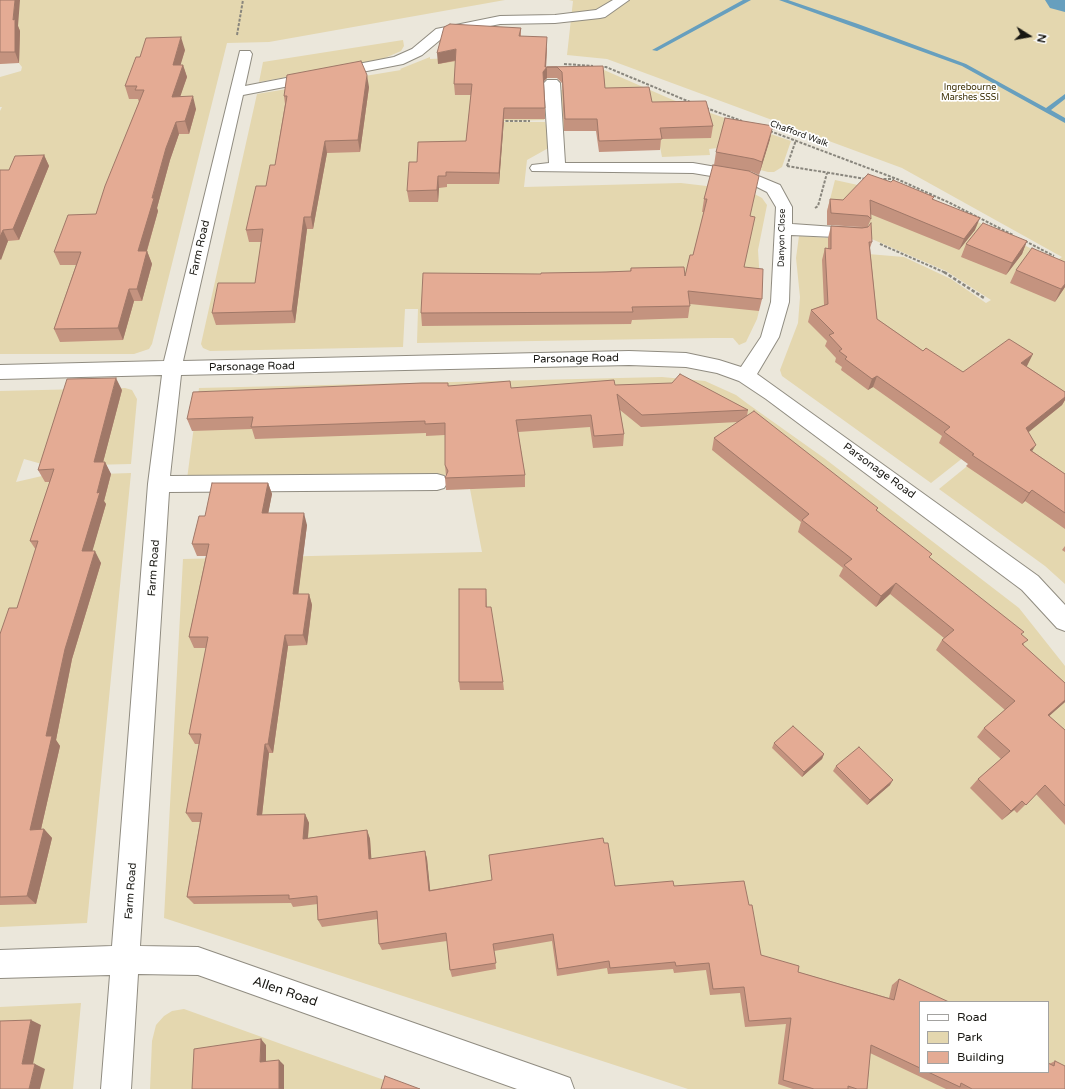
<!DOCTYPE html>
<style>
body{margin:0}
#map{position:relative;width:1065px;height:1089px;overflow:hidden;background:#ebe7db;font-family:"Varela Round",sans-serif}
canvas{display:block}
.legend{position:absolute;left:919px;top:1001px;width:130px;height:72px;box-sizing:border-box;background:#fff;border:1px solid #a3a2a0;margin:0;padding:5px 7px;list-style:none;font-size:12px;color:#181712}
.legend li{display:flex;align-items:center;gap:8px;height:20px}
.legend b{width:20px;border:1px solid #a3a2a0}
.north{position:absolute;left:1009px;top:16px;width:40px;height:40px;-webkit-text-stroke:3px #fff;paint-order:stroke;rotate:101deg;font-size:11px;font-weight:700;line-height:16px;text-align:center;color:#181712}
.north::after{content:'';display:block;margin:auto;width:14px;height:18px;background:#181712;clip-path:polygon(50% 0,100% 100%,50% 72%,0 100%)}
</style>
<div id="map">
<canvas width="1065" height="1089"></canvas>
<ul class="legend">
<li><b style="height:5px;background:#fff"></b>Road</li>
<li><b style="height:11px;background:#e4d7af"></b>Park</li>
<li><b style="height:11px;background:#e4ab94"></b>Building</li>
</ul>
<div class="north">N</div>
</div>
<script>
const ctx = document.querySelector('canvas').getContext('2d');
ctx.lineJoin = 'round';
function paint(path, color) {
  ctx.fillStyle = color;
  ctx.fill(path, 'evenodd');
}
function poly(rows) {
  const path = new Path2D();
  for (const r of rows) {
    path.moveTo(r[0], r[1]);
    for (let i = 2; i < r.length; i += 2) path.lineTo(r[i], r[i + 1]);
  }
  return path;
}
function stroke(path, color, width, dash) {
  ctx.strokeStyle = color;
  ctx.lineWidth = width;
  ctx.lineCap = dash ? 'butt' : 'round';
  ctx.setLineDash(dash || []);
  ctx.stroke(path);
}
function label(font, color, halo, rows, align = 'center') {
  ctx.font = font + ' "Varela Round",sans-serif';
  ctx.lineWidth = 3.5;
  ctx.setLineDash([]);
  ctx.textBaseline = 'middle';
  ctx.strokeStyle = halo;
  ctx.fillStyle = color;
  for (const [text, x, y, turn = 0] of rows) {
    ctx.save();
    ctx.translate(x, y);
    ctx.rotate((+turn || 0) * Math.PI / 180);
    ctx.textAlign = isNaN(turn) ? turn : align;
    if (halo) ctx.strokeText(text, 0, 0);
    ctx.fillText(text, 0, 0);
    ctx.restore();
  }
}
paint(poly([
 [0,0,505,0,269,42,227,43,152,344,149,349,134,354,0,354,0,111,2,107,0,107,0,77,21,71,22,67,18,62,0,64],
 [569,0,1065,0,1065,584,1045,566,939,489,998,441,964,457,931,483,782,376,780,370,798,323,800,297,796,258,799,236,830,238,868,254,904,257,951,279,986,303,991,300,946,271,867,237,866,226,827,223,827,211,835,180,940,203,1056,261,1062,257,902,168,607,59,567,55,573,1],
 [403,40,404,46,401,51,378,61,259,82,263,62],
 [430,57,430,59,453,58,454,61,475,62,544,95,544,120,471,122,545,122,552,146,527,160,524,187,681,183,749,191,762,198,767,205,758,250,760,282,759,311,757,319,746,342,739,345,733,338,713,338,417,343,418,309,405,309,403,347,210,351,203,348,201,344,257,94,401,70,400,69],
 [566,66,604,70,673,100,791,141,782,167,774,172,768,172,739,164,718,148,709,149,710,155,662,157,658,136,596,131,563,131,560,90,566,90],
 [662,377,705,381,736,395,748,404,824,458,1019,608,1065,666,1065,1089,688,1089,164,918,183,559,482,552,470,489,446,490,446,475,187,479,199,388],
 [920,1002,1048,1002,1048,1072,920,1072],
 [125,388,132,390,137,399,131,464,49,466,24,459,16,482,42,476,131,473,87,923,0,927,0,391],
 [81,1003,73,1089,0,1089,0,1007],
 [184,1009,284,1045,410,1089,150,1089,152,1041,156,1025,164,1016,172,1011]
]), '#e4d7af');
paint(poly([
 [743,0,751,0,657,51,652,50,743,0],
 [779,0,788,0,858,24,966,64,1046,108,1065,94,1065,99,1051,110,1065,118,1065,123,962,66,779,0]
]), '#679fbe');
paint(poly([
 [1045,0,1065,0,1065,12,1050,8,1045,0]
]), '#679fbe');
const minor = poly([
 [613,0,629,0,605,17,600,18,555,23,500,24,446,35,422,55,403,64,243,95,183,361,629,351,686,353,719,360,741,367,761,337,771,302,776,207,767,192,747,182,693,173,532,171,530,168,532,165,549,163,544,83,547,80,557,80,560,83,565,163,693,163,751,173,780,185,792,207,792,224,864,229,867,233,864,237,858,238,791,235,789,302,779,337,757,374,1038,576,1065,605,1065,631,1057,628,1022,590,766,399,739,381,717,373,686,367,629,365,181,375,170,476,437,474,444,476,448,482,444,488,437,490,169,492,140,946,198,947,559,1074,570,1078,574,1089,517,1089,198,975,138,974,131,1089,101,1089,110,975,0,978,0,950,112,946,148,484,162,375,0,379,0,365,164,361,240,51,250,51,252,54,245,86,394,57,412,49,436,29,441,28,500,16,555,15,596,10,613,0]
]);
stroke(minor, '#908c81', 2);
stroke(poly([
 [237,35,243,0],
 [564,64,593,66],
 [600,67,606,67,690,102],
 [706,108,742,121],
 [501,121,530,121],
 [770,131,897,179,950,203,1013,235],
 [787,166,866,179],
 [787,166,796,140],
 [879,179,894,179],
 [815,208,818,206,827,173],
 [1025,241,1054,256],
 [880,244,946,273]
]), '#89867d', 2, [3, 1.5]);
stroke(poly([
 [944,272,984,298]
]), '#89867d', 2.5, [3.5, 2]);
paint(minor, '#fff');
paint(poly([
 [0,0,18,26,20,31,19,63,0,64],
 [521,28,521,36,547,48,546,67,603,66,605,88,652,102,713,126,711,138,661,139,660,150,599,152,596,131,564,131,562,83,557,78,547,78,543,82,545,108,545,119,504,119,499,184,447,184,447,187,439,188,438,202,409,202,407,191,417,162,466,141,471,95,455,95,454,84,456,61,438,64],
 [185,50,180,65,183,65,187,77,180,96,196,109,189,134,179,134,170,160,157,208,158,211,147,251,152,264,142,301,134,301,123,340,60,342,54,329,76,265,60,265,54,252,96,214,139,102,138,99,129,99,125,86,140,57],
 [369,87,360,152,327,153,313,229,307,229,295,323,216,325,212,313,255,283,262,242,249,242,246,230,266,186,275,165,285,104,284,96],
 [770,139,759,175,750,171,750,216,744,268,762,299,759,311,690,304,688,318,632,320,631,324,422,326,421,313,541,274,630,271,631,268,685,276,693,255,704,212,702,212,704,199,714,165,716,152],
 [44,155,49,166,19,240,8,241,0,260,0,170,9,170],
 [891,182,934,197,933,199,975,230,959,250,870,214,871,219,868,226,872,242,870,248,877,319,923,351,963,372,1027,366,1026,366,1065,392,1065,400,1062,405,1028,432,1032,451,1065,474,1065,529,1025,501,1022,504,966,466,968,464,939,443,942,436,873,387,868,390,841,370,842,367,835,362,836,358,825,346,827,341,808,322,811,310,824,305,822,260,825,248,828,249,828,238,831,226,863,227,827,225,827,211,830,199,843,200],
 [1027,241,1022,254,1006,275,961,257,966,244],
 [1016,270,1065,287,1055,302,1010,283],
 [615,385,748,410,747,416,877,511,930,558,1022,635,1024,646,1065,683,1065,702,1049,716,1065,730,1065,825,1036,794,1017,813,1014,810,1002,820,970,788,978,779,1001,759,977,737,984,728,1005,710,936,650,942,640,944,638,890,594,876,607,839,576,843,568,798,532,801,522,712,450,714,438,738,422,641,427,620,410,624,434,623,446,593,448,590,427,518,432,525,475,525,487,446,490,445,478,446,476,445,465,445,435,426,436,426,433,255,439,252,429,192,431,187,419,448,386,511,388],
 [122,390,103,462,105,462,111,474,104,501,106,504,92,551,101,563,72,659,56,740,60,746,41,829,44,829,52,838,36,904,0,905,0,634,17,608,36,550,30,541,50,482,45,482,38,470],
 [268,483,272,494,268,513,307,525,298,594,309,594,312,605,307,645,288,646,273,753,269,753,262,815,305,814,309,823,308,838,367,830,370,839,371,859,425,851,427,859,430,890,492,880,604,843,615,886,674,886,749,905,761,955,798,972,889,998,892,985,899,979,920,1002,920,1072,1048,1072,1049,1064,1055,1061,1065,1089,946,1089,870,1053,867,1089,793,1089,778,1084,786,1024,745,1027,740,993,710,995,706,970,674,973,673,969,608,974,607,968,557,976,552,941,494,951,496,969,452,977,450,970,447,941,382,950,379,944,378,919,322,927,318,920,318,904,293,907,291,903,194,904,187,897,200,822,192,822,186,813,199,744,195,744,189,734,206,648,194,648,189,637,206,556,197,556,192,544,205,516],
 [1065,546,1065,552,1062,550],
 [486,589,487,607,503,682,504,690,460,690,459,682],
 [774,743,824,754,822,759,802,777,772,748],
 [836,766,890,785,867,805,833,771]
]), '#c4937f');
paint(poly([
 [15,0,20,0,18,26,20,31,19,63,15,52,13,20],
 [181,37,185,50,177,77,173,65],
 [547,37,546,69,547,67,547,78,542,83,543,72],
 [456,49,457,60,438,64,437,53],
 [183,65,187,77,176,109,172,97],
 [367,75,369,87,360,152,358,140],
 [193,96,196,109,189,134,185,121],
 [504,108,504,119,499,184,499,173],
 [176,122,179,134,170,160,157,208,158,211,143,264,138,251,166,148],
 [773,126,770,139,759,175,762,162],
 [325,141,327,153,313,229,311,217],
 [44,155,49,166,19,240,13,229],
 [438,176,439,188,438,202,437,190],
 [304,217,307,229,295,323,292,311],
 [980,218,975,230,959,250,964,239],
 [3,230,8,241,1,260,0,259,0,237],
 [1027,241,1022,254,1006,275,1012,263],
 [147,251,152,264,142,301,137,289],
 [1065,284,1065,287,1055,302,1061,289],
 [129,289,134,301,123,340,118,328],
 [1033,354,1027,366,1015,374,1021,363],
 [877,376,873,387,868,390,872,379],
 [116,378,122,390,100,474,94,462],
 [1065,397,1065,400,1062,405,1019,440,1026,428],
 [1036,445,1029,456,1030,450],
 [105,462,111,474,104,501,106,504,89,563,82,551,97,493],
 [268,483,272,494,266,525,262,513],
 [1032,490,1025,501,1022,504,1029,493],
 [304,513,307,525,297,605,293,594],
 [95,551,101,563,72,659,56,740,60,746,39,838,30,830,46,736,65,649],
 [896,583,890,594,876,607,881,596],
 [309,594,312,605,307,645,303,635],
 [285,635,288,646,273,753,268,744],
 [1065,700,1065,702,1039,725,1048,715],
 [265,744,269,753,261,824,257,815],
 [824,754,822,759,802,777,804,772],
 [893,780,890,785,867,805,870,800],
 [1022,801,1014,810,1002,820,1011,811],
 [305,814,309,823,307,847,303,839],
 [44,829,52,838,36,904,27,896],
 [367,830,370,839,372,867,369,859],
 [425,851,427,859,431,898,429,891],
 [31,1020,41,1025,32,1069,22,1064],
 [261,1039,266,1045,266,1067,260,1062],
 [279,1060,284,1065,284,1089,279,1089],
 [35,1064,45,1069,40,1089,29,1089]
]), '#a07868');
const building = poly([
 [0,0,15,0,13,20,15,19,15,52,0,52,0,0],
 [450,24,521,28,519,36,547,37,545,67,603,66,605,88,649,87,652,102,706,101,713,126,660,128,662,139,599,141,597,119,565,119,562,72,557,67,547,67,543,72,545,108,504,108,499,173,446,172,446,176,438,176,437,190,407,191,409,162,417,162,418,142,466,141,472,84,454,84,456,49,437,53,444,27,450,24],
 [181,37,173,65,183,65,172,97,193,96,185,121,176,122,166,148,152,198,154,198,138,251,147,251,137,289,129,289,118,328,54,329,81,252,54,252,68,215,96,214,105,186,144,90,135,90,137,86,125,86,136,57,140,57,146,38,181,37],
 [361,61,367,75,358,140,325,141,311,217,304,217,292,311,212,313,218,283,255,283,263,229,246,230,256,186,266,186,270,165,275,165,287,96,284,96,287,75,361,61],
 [725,118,773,126,762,162,754,159,716,152,725,118],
 [44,155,13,229,3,230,0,237,0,170,9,170,15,156,44,155],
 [713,165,749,171,759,176,750,216,755,217,744,267,763,269,762,299,688,291,690,306,632,307,633,312,421,313,423,273,541,274,541,273,606,272,631,271,631,268,684,267,685,276,690,255,693,255,707,199,704,199,713,165],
 [868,174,891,182,893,180,934,197,932,199,980,218,964,239,870,200,871,219,868,216,831,213,830,199,843,200,868,174],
 [871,223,872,242,869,242,877,319,923,351,926,348,963,372,1009,339,1033,354,1021,363,1065,392,1065,397,1026,428,1036,445,1030,450,1065,474,1065,513,1032,490,1029,493,972,455,974,454,944,432,950,427,877,376,872,379,845,359,847,357,839,351,842,349,829,335,834,333,811,310,828,304,825,248,831,249,831,226,862,228,868,227,871,223],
 [983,223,1027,241,1012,263,966,244,983,223],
 [1032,248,1065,262,1065,284,1061,289,1016,270,1032,248],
 [680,374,748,410,642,415,617,394,624,434,594,436,591,415,516,420,525,475,445,478,448,471,445,465,445,423,425,424,425,421,251,427,253,417,187,419,193,392,422,383,448,383,448,386,510,381,511,388,614,380,615,385,672,383,680,374],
 [116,378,94,462,105,462,97,493,100,492,82,551,95,551,65,649,46,736,52,736,30,830,44,829,27,896,0,897,0,634,9,608,17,608,38,541,30,541,54,469,38,470,67,379,116,378],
 [754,411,878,508,876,510,932,554,929,557,1024,632,1021,634,1028,640,1022,644,1065,683,1065,700,1048,715,1065,730,1065,806,1045,785,1026,805,1022,801,1011,811,978,779,1010,751,984,728,1015,701,942,640,954,630,896,583,881,596,844,565,852,559,802,520,809,514,714,438,754,411],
 [212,483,268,483,262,513,304,513,293,594,309,594,303,635,285,635,268,744,265,744,257,815,305,814,303,839,367,830,369,859,425,851,429,891,492,880,489,855,603,838,604,843,608,843,615,886,673,881,674,886,744,881,749,905,752,905,761,955,799,966,798,972,894,1000,899,979,949,1002,920,1002,920,1068,871,1045,867,1089,857,1089,848,1086,848,1089,814,1089,783,1080,791,1018,749,1021,744,987,713,989,709,963,676,966,675,962,610,968,609,961,558,969,553,934,493,944,496,963,450,970,446,933,379,944,377,911,318,920,317,896,289,899,289,895,187,897,202,813,186,813,201,734,189,734,208,637,189,637,209,544,192,544,199,516,205,516,212,483],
 [459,589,486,589,486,607,491,607,503,682,459,682,459,589],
 [793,726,824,754,804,772,774,743,793,726],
 [859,747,893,780,870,800,836,766,859,747],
 [31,1020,22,1064,35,1064,29,1089,0,1089,0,1021,31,1020],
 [261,1039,260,1062,279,1060,279,1089,192,1089,194,1049,261,1039],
 [1055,1061,1065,1066,1065,1089,972,1089,961,1083,960,1087,928,1072,1048,1072,1048,1063,1054,1066,1055,1061],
 [385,1076,420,1089,381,1089,385,1076]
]);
paint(building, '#e4ab94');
stroke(building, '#a07868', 1);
label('9px', '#392c00', '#fff', [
 ["Ingrebourne",970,88],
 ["Marshes SSSI",970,98]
]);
label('9px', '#181712', '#fff', [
 ["Chafford Walk",799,134,20],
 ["Danyon Close",782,238,-89]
]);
label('11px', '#181712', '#fff', [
 ["Farm Road",200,248,-77],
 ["Parsonage Road",576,359,-1],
 ["Parsonage Road",252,367,-1],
 ["Parsonage Road",879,471,36],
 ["Farm Road",154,568,-86],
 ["Farm Road",131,891,-86]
]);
label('13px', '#181712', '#fff', [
 ["Allen Road",285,992,19]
]);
</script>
